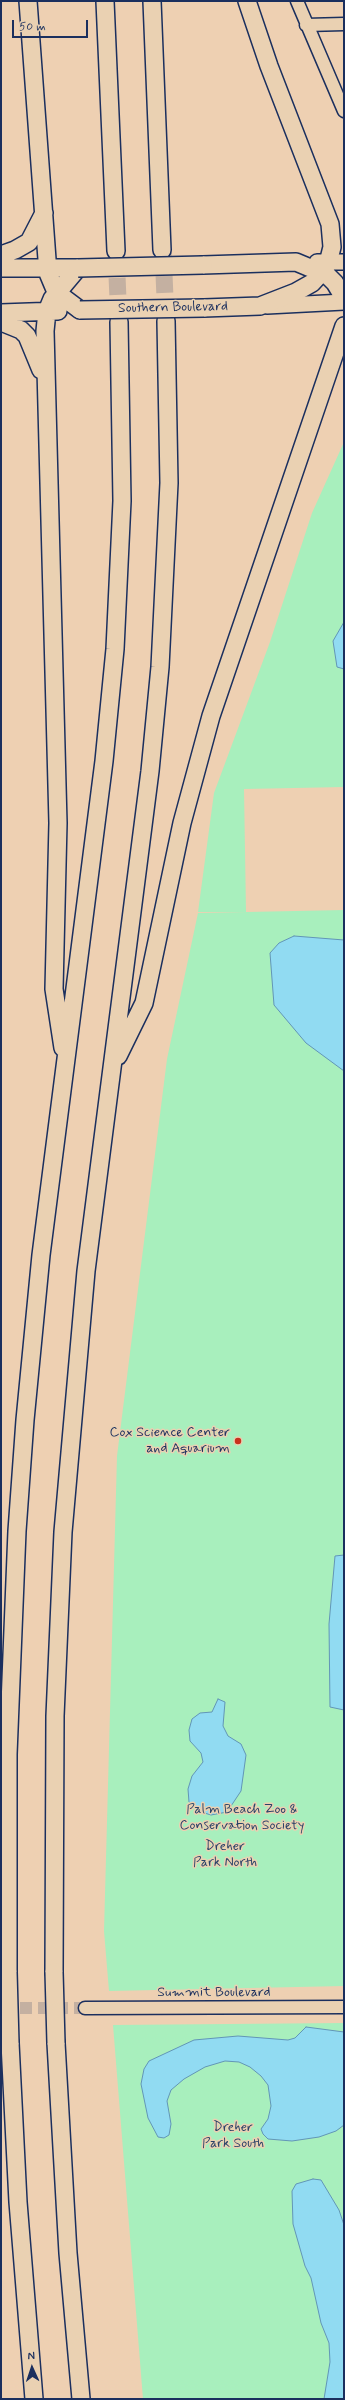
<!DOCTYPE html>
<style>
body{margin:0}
#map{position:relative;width:345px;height:2400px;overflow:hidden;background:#eed0b2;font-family:Mynerve,sans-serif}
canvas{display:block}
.frame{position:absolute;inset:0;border:2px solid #1b2f5e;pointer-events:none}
.north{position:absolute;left:12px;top:2348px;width:40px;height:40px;-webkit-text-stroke:3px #ead1b2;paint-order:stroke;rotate:357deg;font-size:11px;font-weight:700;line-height:16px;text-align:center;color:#1b2f5e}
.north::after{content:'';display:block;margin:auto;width:14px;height:18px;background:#1b2f5e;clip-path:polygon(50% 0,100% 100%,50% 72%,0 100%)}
.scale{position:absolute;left:12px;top:20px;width:76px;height:18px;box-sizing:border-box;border:2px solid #1b2f5e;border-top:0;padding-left:5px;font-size:12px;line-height:14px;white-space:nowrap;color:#1b2f5e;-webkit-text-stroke:3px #ead1b2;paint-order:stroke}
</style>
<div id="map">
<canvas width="345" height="2400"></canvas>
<div class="frame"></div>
<div class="north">N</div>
<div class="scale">50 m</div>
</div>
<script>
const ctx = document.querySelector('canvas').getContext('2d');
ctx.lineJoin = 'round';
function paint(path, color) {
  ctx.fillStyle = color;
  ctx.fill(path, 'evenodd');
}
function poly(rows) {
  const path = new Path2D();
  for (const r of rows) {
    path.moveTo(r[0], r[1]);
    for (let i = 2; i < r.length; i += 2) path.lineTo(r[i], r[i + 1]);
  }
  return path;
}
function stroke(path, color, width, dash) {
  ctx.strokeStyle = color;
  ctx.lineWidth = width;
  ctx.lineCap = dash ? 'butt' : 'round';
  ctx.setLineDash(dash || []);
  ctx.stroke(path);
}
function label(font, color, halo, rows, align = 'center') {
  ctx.font = font + ' Mynerve,sans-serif';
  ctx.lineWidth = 3;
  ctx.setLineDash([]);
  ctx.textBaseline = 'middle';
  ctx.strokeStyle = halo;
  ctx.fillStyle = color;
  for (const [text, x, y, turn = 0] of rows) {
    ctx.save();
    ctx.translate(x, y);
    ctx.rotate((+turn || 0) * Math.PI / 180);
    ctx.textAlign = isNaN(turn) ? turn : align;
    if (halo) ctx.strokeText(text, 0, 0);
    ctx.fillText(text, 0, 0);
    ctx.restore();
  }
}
paint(poly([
 [344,442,344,787,244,789,246,912,198,912,214,793,270,642,312,513],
 [344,910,344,1986,109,1991,104,1931,117,1456,167,1059,198,913],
 [344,2023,344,2399,143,2399,113,2025]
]), '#a8efbd');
const water = poly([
 [344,622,344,669,337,667,333,641,344,622],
 [294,936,344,940,344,1071,306,1043,274,1005,270,953,279,943,294,936],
 [344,1555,344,1710,330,1707,329,1624,335,1556,344,1555],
 [218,1699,225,1702,223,1726,228,1736,241,1744,246,1755,241,1791,227,1812,211,1815,198,1811,189,1802,188,1789,192,1776,203,1762,201,1753,190,1741,189,1730,192,1719,200,1713,212,1712,218,1699],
 [306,2027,344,2032,344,2125,336,2131,319,2137,292,2141,268,2139,263,2134,261,2129,268,2119,271,2106,268,2085,261,2076,250,2067,239,2062,225,2061,205,2067,184,2079,171,2090,167,2101,171,2124,169,2135,164,2138,158,2137,148,2118,141,2084,144,2069,149,2061,194,2040,238,2036,288,2040,295,2038,306,2027],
 [313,2179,321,2180,339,2210,344,2225,344,2399,324,2399,330,2362,329,2343,321,2323,311,2278,305,2266,293,2224,292,2191,296,2184,313,2179]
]);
paint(water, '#91dbf2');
stroke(water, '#6296b7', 1);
stroke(poly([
 [2,2008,85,2008]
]), '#c4b0a1', 12, [12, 6]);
stroke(poly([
 [163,251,166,321],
 [116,253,119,322]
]), '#c4b0a1', 17, [17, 8]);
const minor = poly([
 [297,1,344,111],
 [306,25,344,24],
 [85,2008,344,2007]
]);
const major = poly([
 [317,262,344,262],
 [267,306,344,302]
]);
const highway = poly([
 [28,1,48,273,56,292,80,310],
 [105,1,116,251],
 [152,1,162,250],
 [1,255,15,250,29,242,44,213],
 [203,265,296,262,327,275,335,283,344,298],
 [1,268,78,268],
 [204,308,260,306,296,292,312,283,322,272,328,263,332,247,330,224,269,66,247,1],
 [1,313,58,311],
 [1,322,21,330,27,336,41,370],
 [63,1048,54,989,58,823,45,331,47,311,52,299,78,268],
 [118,1056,144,1003,182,823,211,716,344,326],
 [8,1972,8,1754,17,1531,25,1420,41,1255,104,761,115,649,122,501,119,322],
 [54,1972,55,1716,63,1532,86,1271,150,771,160,667,169,483,166,321],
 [10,2043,18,2202,34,2399],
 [56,2043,68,2253,81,2399]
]);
stroke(minor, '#1b2f5e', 15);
stroke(major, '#1b2f5e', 18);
stroke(highway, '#1b2f5e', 20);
stroke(minor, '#ead1b2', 12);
stroke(major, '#ead1b2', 15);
stroke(highway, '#ead1b2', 17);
const highwayBridge = poly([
 [78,268,203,265],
 [80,310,204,308],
 [8,1972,10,2043],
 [54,1972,56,2043]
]);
stroke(highwayBridge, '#1b2f5e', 20, []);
stroke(highwayBridge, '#ead1b2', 17);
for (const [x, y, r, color] of [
 [238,1441,4,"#c8321e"]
]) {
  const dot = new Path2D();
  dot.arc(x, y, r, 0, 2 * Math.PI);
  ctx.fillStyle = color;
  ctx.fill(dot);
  stroke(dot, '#ead1b2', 1.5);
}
label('14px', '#1b2f5e', '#ead1b2', [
 ["Southern Boulevard",173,308,-1],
 ["Summit Boulevard",214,1993]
]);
label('14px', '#1b2f5e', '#ead1b2', [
 ["Cox Science Center",230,1433],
 ["and Aquarium",230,1449]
], 'right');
label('14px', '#294268', '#ead1b2', [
 ["Palm Beach Zoo &",242,1810],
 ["Conservation Society",242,1826],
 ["Dreher",225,1847],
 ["Park North",225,1863],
 ["Dreher",233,2128],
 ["Park South",233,2144]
]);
</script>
